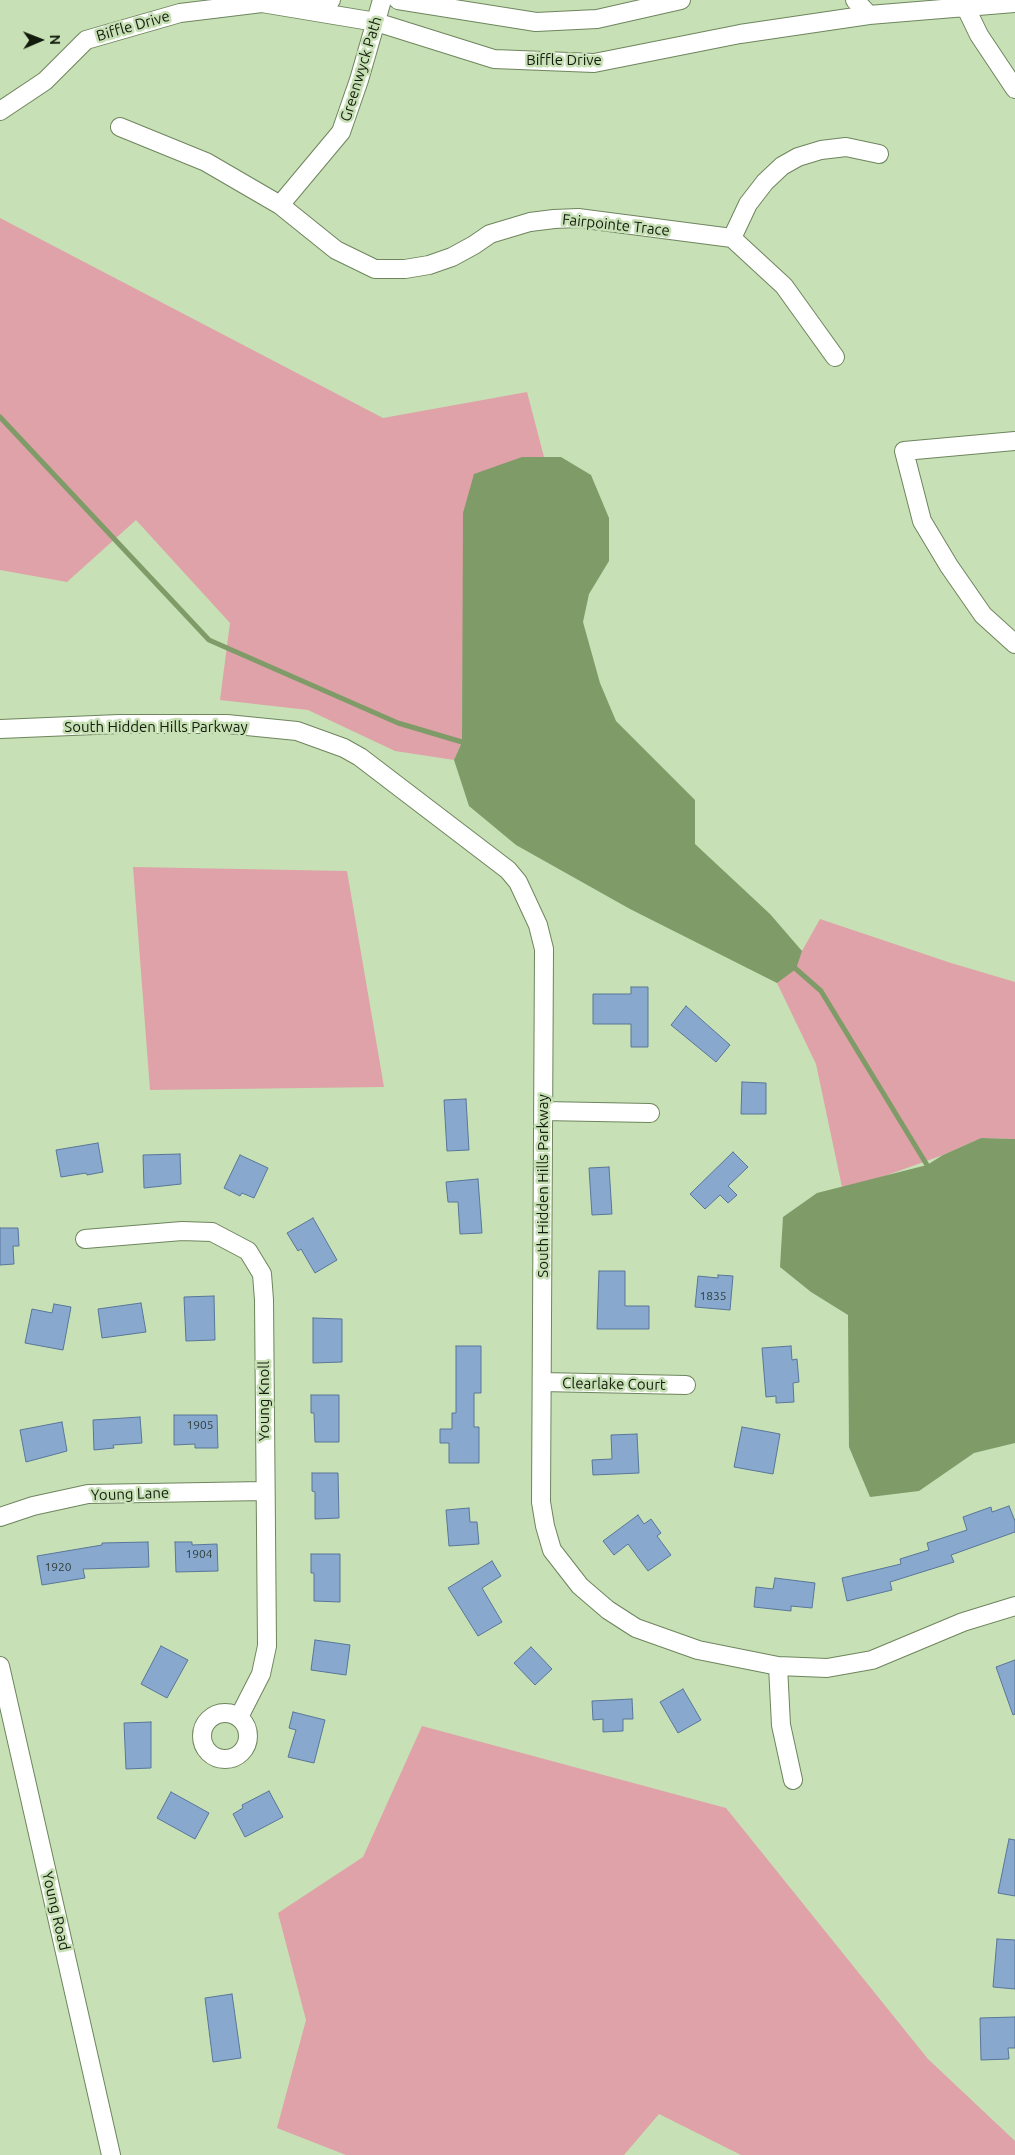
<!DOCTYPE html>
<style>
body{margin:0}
#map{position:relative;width:1015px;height:2155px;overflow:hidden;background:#c7e0b5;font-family:Ubuntu,sans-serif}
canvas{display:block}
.north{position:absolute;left:15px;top:15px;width:50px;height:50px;-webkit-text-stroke:4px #c7e0b5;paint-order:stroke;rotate:89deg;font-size:14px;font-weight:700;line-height:20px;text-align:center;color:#131c0c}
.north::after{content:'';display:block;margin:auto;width:18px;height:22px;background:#131c0c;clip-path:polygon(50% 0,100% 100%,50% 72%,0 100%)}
</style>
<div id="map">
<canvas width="1015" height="2155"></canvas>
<div class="north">N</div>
</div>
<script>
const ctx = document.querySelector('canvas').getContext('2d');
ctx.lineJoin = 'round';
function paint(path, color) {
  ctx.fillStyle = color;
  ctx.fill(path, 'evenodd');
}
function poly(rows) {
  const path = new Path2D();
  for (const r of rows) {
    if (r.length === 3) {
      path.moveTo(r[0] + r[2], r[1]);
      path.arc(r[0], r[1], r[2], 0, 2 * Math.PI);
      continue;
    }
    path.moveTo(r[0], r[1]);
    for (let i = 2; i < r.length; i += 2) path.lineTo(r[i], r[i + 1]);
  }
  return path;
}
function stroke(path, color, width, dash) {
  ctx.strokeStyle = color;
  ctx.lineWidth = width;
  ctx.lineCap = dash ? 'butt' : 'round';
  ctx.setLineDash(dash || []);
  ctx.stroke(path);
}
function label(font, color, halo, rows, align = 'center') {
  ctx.font = font + ' Ubuntu,sans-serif';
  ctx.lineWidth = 5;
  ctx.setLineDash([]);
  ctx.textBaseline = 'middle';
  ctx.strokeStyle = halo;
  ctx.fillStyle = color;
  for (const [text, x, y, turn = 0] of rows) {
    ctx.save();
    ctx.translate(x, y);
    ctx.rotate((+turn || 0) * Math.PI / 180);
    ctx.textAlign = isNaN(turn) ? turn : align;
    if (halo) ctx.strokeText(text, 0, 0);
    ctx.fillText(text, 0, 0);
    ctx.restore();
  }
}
paint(poly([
 [0,218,383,418,527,392,544,457,522,457,463,661,462,742,454,760,395,751,308,710,220,700,230,623,136,520,67,582,0,570],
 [133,867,347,871,384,1087,150,1090],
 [820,919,951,963,1015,982,1015,1139,981,1138,943,1155,879,1178,842,1187,816,1064,777,983,802,951],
 [422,1726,726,1808,928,2059,1015,2141,1015,2155,741,2155,659,2114,624,2155,346,2155,277,2128,306,2020,278,1913,363,1857]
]), '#dfa2a8');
paint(poly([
 [522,457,561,457,591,475,609,518,609,561,589,594,583,622,600,683,616,721,695,800,695,844,770,914,802,951,796,969,777,983,630,909,516,845,469,806,454,760,462,742,463,513,474,474],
 [981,1138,1015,1139,1015,1443,974,1453,919,1491,870,1497,849,1447,848,1315,811,1292,780,1267,783,1217,817,1193,927,1165,943,1155]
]), '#7e9b68');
stroke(poly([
 [0,417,209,640,398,723,462,742],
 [796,969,821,991,927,1165]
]), '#7e9b68', 5);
const building = poly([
 [631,987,648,987,648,1047,631,1047,631,1024,593,1024,593,994,631,994,631,987],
 [686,1006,730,1045,716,1062,671,1025,686,1006],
 [742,1082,766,1083,766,1114,741,1114,742,1082],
 [466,1099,469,1150,447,1151,444,1100,466,1099],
 [98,1143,103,1172,87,1175,86,1173,61,1177,56,1150,98,1143],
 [733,1152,748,1167,728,1186,737,1195,728,1203,720,1195,705,1209,690,1194,733,1152],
 [180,1154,181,1184,144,1188,143,1155,180,1154],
 [240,1155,268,1168,254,1198,242,1193,240,1196,224,1188,240,1155],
 [609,1167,612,1214,592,1215,589,1168,609,1167],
 [478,1179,482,1233,460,1234,458,1202,448,1202,446,1182,478,1179],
 [313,1218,337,1260,315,1273,301,1249,298,1251,287,1233,313,1218],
 [0,1228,18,1228,19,1246,13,1246,14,1264,0,1265,0,1228],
 [599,1271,625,1271,625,1306,649,1306,649,1329,597,1329,599,1271],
 [718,1275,733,1276,730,1310,695,1307,698,1276,718,1278,718,1275],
 [214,1296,215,1340,186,1341,184,1297,214,1296],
 [141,1303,146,1332,102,1338,98,1309,141,1303],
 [54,1304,71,1307,63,1350,25,1343,32,1309,52,1313,54,1304],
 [313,1318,342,1319,342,1362,313,1363,313,1318],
 [456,1346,481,1346,481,1393,474,1393,474,1427,479,1427,479,1463,449,1463,449,1443,440,1443,440,1429,452,1429,452,1413,456,1413,456,1346],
 [791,1346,792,1360,797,1359,799,1382,793,1383,794,1402,776,1403,776,1396,766,1397,762,1348,791,1346],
 [311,1395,339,1395,339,1442,315,1442,314,1413,311,1413,311,1395],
 [174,1415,217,1415,218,1448,195,1448,195,1444,174,1445,174,1415],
 [140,1417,142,1443,113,1445,114,1448,94,1450,93,1420,140,1417],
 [62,1422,67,1451,26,1462,20,1430,62,1422],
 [742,1427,780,1434,773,1474,734,1467,742,1427],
 [637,1434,639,1473,593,1475,592,1460,612,1459,611,1435,637,1434],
 [312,1473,338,1473,339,1518,315,1519,315,1492,312,1491,312,1473],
 [1009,1506,1015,1521,1015,1532,951,1555,954,1562,890,1582,892,1590,847,1601,842,1578,901,1564,900,1559,929,1550,927,1543,967,1530,963,1517,991,1507,992,1512,1009,1506],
 [469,1508,470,1522,477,1522,479,1544,449,1546,446,1510,469,1508],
 [638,1515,644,1524,651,1519,661,1533,657,1536,671,1555,648,1571,628,1544,614,1555,603,1541,638,1515],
 [148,1542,149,1567,83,1569,85,1578,42,1585,37,1556,102,1545,102,1543,148,1542],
 [175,1542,192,1542,192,1545,217,1544,218,1571,176,1572,175,1542],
 [311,1554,340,1554,340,1602,314,1601,314,1573,311,1573,311,1554],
 [492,1561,501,1576,482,1588,502,1622,478,1636,448,1588,492,1561],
 [775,1578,815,1583,812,1608,791,1606,791,1611,754,1607,756,1587,773,1589,775,1578],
 [315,1640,350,1645,346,1675,311,1670,315,1640],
 [161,1646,188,1660,167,1698,141,1684,161,1646],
 [531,1647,552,1669,535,1685,514,1663,531,1647],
 [1015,1660,1015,1714,1013,1715,996,1667,1015,1660],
 [683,1689,701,1720,678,1733,660,1702,683,1689],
 [632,1699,633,1719,623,1719,623,1731,603,1732,603,1719,593,1720,592,1701,632,1699],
 [293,1712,325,1720,314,1763,288,1757,296,1730,289,1728,293,1712],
 [151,1722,151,1768,126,1769,124,1723,151,1722],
 [269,1791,283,1817,245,1837,233,1814,243,1808,242,1805,269,1791],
 [171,1792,209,1813,195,1839,157,1818,171,1792],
 [1009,1839,1015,1840,1015,1896,998,1893,1009,1839],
 [997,1939,1015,1940,1015,1989,993,1987,997,1939],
 [232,1994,241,2058,213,2062,205,1998,232,1994],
 [1015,2017,1015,2048,1008,2048,1009,2059,981,2060,980,2018,1015,2017]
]);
paint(building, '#88a8cd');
stroke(building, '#587699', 1);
const minor = poly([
 [398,0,536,22,597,19,681,0],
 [855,0,869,15],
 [262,3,376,22,494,59,594,63,740,34,869,15,1015,3],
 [965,6,979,35,1015,89],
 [0,111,45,81,86,40,180,13,262,3,331,0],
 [120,127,206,162,280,205,336,250,375,269,405,269,429,265,452,257,474,245,490,234,530,222,554,219,578,218,732,238,784,286,835,357],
 [280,205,341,132,359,80,382,0],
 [732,238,748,204,765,182,782,166,798,157,821,150,846,147,879,154],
 [1015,441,904,451,922,521,949,566,983,615,1015,644],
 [0,729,119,724,227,724,297,731,344,748,360,757,508,870,518,882,538,925,544,949,541,1502,545,1526,552,1550,580,1586,608,1610,636,1628,698,1650,778,1666,827,1668,872,1660,963,1622,1015,1606],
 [543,1111,650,1113],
 [85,1239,182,1231,212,1232,248,1251,262,1274,264,1300,267,1646,261,1674,239,1717],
 [542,1382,686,1385],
 [0,1517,33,1506,88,1494,264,1491],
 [0,1666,111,2155],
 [778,1666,781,1725,793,1780],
 [225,1736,23]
]);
stroke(minor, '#6e855d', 20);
stroke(minor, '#fff', 18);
label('12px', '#303f3c', null, [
 ["1835",713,1296],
 ["1905",200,1425],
 ["1904",199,1554],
 ["1920",58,1567]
]);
label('15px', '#131c0c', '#c7e0b5', [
 ["Biffle Drive",133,26,-16],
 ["Biffle Drive",564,60],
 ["Greenwyck Path",361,69,-73],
 ["Fairpointe Trace",616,225,6],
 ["South Hidden Hills Parkway",156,727],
 ["South Hidden Hills Parkway",543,1186,-90],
 ["Clearlake Court",614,1384,1],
 ["Young Knoll",264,1401,-90],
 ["Young Lane",130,1494,-2],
 ["Young Road",56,1911,77]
]);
</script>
